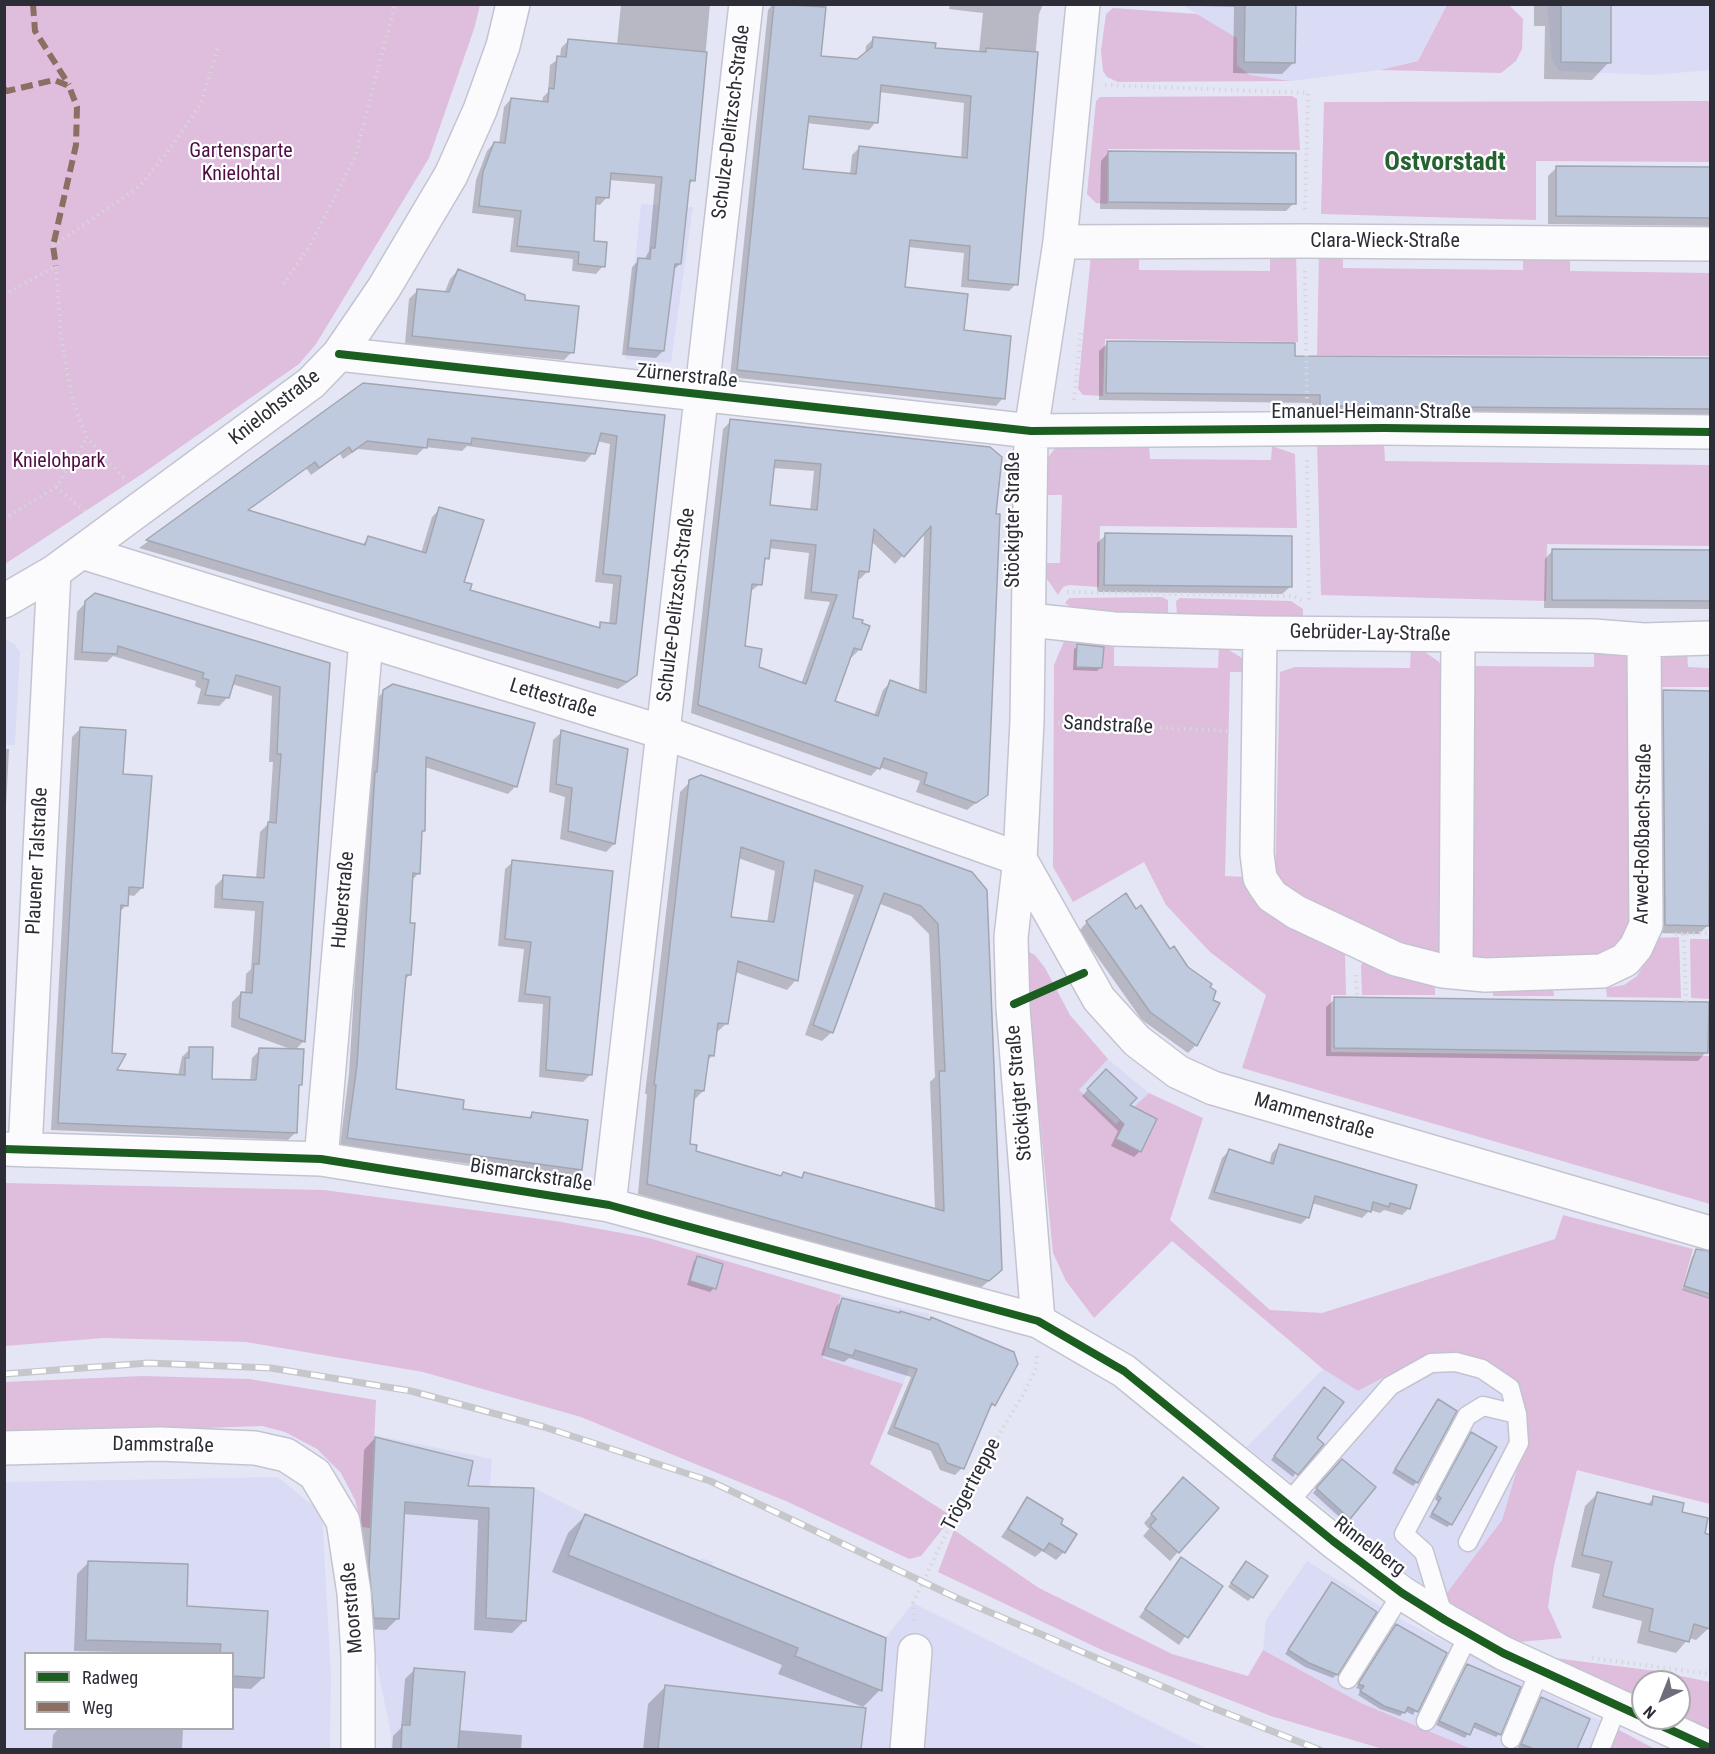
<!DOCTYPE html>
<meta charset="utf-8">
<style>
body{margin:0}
#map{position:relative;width:1715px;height:1754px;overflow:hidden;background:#e5e6f5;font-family:"Roboto Condensed",sans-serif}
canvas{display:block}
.frame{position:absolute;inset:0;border:6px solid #2c2d37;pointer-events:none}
.legend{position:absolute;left:24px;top:1652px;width:210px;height:78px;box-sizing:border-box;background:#fff;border:2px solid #ababaf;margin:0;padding:8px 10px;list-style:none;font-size:18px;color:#2c2d37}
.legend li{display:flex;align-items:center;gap:12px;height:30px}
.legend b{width:30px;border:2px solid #ababaf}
.north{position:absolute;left:1631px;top:1670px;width:60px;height:60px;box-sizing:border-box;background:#fff;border:2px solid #ababaf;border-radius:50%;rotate:223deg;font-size:16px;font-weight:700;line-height:24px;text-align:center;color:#2c2d37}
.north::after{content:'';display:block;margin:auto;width:21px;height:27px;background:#6d6e7a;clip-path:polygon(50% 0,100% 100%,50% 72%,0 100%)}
</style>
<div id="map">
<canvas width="1715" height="1754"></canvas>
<div class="frame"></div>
<ul class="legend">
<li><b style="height:8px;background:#1b5e20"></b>Radweg</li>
<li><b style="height:8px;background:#8d6e63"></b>Weg</li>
</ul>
<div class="north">N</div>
</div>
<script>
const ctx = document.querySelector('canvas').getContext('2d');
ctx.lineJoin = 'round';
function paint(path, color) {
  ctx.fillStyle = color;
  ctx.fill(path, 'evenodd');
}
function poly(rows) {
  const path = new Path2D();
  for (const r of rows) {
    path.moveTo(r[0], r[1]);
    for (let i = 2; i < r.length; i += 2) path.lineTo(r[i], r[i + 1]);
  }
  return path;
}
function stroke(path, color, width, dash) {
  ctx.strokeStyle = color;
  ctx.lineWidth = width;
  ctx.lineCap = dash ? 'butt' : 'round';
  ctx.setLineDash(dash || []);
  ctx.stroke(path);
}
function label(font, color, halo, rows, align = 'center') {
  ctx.font = font + ' "Roboto Condensed",sans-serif';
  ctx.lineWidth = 4.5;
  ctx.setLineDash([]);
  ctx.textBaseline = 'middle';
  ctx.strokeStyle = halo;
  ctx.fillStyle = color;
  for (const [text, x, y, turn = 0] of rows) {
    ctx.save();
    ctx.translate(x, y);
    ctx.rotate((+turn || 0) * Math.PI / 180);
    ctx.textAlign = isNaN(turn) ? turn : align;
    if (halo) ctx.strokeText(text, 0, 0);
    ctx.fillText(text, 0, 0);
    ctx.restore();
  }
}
paint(poly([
 [1182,5,1447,5,1418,61,1380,70,1291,81,1250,75,1237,65,1237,38],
 [1547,5,1710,5,1710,70,1654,75,1559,71,1552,60],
 [641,204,693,207,671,363,625,359],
 [5,638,15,645,20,652,15,745,5,745],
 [1108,1059,1149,1093,1116,1125,1079,1090],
 [841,1295,930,1314,903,1384,823,1358],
 [1424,1356,1480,1359,1514,1381,1527,1436,1502,1520,1443,1598,1403,1571,1247,1447,1323,1369,1358,1391],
 [374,1435,492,1459,490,1487,534,1488,585,1514,700,1561,702,1558,713,1562,712,1566,885,1638,913,1603,1207,1749,391,1749,391,1734,367,1617],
 [278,1477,322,1513,331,1675,330,1749,5,1749,4,1482],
 [26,1654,232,1654,232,1728,26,1728],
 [1307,1561,1404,1621,1619,1730,1608,1749,1472,1749,1361,1703,1263,1650,1266,1620]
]), '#dadcf6');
paint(poly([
 [4,5,480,5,474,29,429,158,316,344,299,364,142,474,5,564],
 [1447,5,1509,5,1523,19,1522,49,1516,61,1501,73,1380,70,1418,61],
 [1113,8,1197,14,1237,38,1237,65,1250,75,1291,81,1118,82,1107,77,1103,71,1101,51,1106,14],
 [1292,96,1297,99,1300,150,1108,149,1107,204,1096,203,1087,194,1096,101,1100,97],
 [1710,101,1710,162,1536,161,1536,220,1321,214,1324,102],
 [1139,246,1139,270,1270,271,1270,249,1296,249,1298,342,1105,339,1103,396,1083,395,1078,389,1091,255],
 [1319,250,1343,250,1343,268,1523,270,1523,250,1570,252,1570,271,1710,273,1710,356,1317,355],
 [1317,442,1384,443,1385,461,1710,465,1710,546,1547,544,1546,601,1321,595],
 [1149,443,1150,459,1271,460,1272,446,1295,454,1297,528,1100,526,1099,587,1069,585,1063,587,1058,595,1047,579,1042,563,1060,563,1062,495,1045,495,1047,459,1056,447],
 [1162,597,1168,600,1168,613,1166,617,1075,610,1065,603,1069,598],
 [1180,598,1291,601,1303,609,1303,616,1179,617,1177,615,1176,601],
 [1065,639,1114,643,1114,666,1218,668,1219,644,1247,661,1248,672,1230,672,1225,876,1247,877,1247,890,1272,912,1345,951,1346,995,1331,995,1331,1052,1710,1056,1710,1204,1242,1068,1266,995,1210,952,1166,905,1144,862,1073,902,1053,867,1054,665],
 [1411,646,1425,652,1439,662,1445,677,1443,961,1400,951,1275,882,1280,672,1295,667,1410,668],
 [1594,647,1624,654,1636,675,1636,919,1615,958,1467,963,1470,666,1594,667],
 [1687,651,1688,667,1710,668,1710,687,1658,687,1660,660,1670,652],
 [1679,937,1681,998,1607,997,1606,988,1624,985,1637,976,1647,960,1654,938],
 [1690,939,1710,939,1710,999,1691,998],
 [1023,949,1035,955,1045,968,1070,1015,1108,1059,1079,1090,1116,1124,1149,1093,1203,1118,1170,1220,1270,1310,1322,1313,1555,1239,1563,1215,1693,1249,1682,1289,1710,1298,1710,1504,1577,1470,1554,1566,1548,1607,1562,1638,1520,1642,1499,1640,1468,1626,1443,1598,1502,1520,1527,1436,1514,1381,1480,1359,1424,1356,1358,1391,1323,1369,1172,1241,1094,1318,1066,1281,1053,1253],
 [1364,958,1435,981,1435,995,1362,995,1361,966],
 [1493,986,1553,987,1554,996,1493,996],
 [5,1183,324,1190,556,1221,649,1238,841,1295,823,1358,903,1384,870,1464,947,1513,945,1526,921,1556,909,1559,788,1502,581,1417,423,1372,246,1342,103,1338,5,1346],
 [143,1376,249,1379,376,1400,370,1528,362,1527,355,1500,341,1473,317,1449,285,1432,262,1426,5,1435,4,1382],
 [954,1530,1039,1588,1172,1654,1248,1676,1263,1650,1361,1703,1472,1749,1383,1749,1271,1716,1104,1651,938,1572],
 [1531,1655,1656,1671,1710,1682,1710,1737,1679,1718,1679,1682,1643,1682,1643,1707],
 [1619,1730,1655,1749,1608,1750]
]), '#dfbddd');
paint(poly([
 [621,4,710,4,694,180,688,185,680,264,672,271,663,351,656,358,622,355,632,267,639,260,644,260,649,251,655,184,609,180,607,197,600,205,594,204,592,243,603,266,596,274,572,271,573,259,510,252,514,218,472,213,476,180,487,151,494,143,499,144,504,107,511,99,542,103,543,97,548,92,550,65,560,58,561,48,568,41,617,45],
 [773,4,824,8,819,57,858,61,865,55,866,46,873,39,934,49,979,53,983,13,949,9,950,4,1043,4,1039,14,1016,284,1009,291,961,287,964,253,908,247,904,288,962,332,1003,398,996,406,730,377,768,10],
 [879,92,964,103,961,159,860,147,852,155,850,175,802,170,806,123,869,130,876,122],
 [1294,4,1294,62,1282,74,1233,73,1234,7,1163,5],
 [1534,4,1610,4,1609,62,1592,80,1544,79,1545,26,1534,26],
 [1109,152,1294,203,1286,211,1100,209,1101,161],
 [1557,167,1710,168,1710,226,1548,224,1548,176],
 [458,270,523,301,572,352,564,360,405,344,409,299,417,291,444,294,450,279],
 [1108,343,1293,357,1710,360,1710,417,1312,414,1312,403,1099,400,1099,351],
 [364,385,663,416,636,674,627,683,618,689,139,548],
 [597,441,610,444,595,582,613,584,609,625,601,624,596,629,468,591,463,583,440,509,432,517,421,553,369,538,361,546,247,511,306,468,311,475,340,454,343,459,358,449,417,455,425,447,462,451,467,446,585,462,593,453],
 [731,421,994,516,987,794,967,810,916,792,920,781,879,767,871,776,691,713,723,429],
 [773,468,814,471,810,511,769,506],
 [924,532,919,692,891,682,883,690,874,716,833,702,849,657,852,657,860,649,852,620,856,579,860,579,868,571,871,541,895,564],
 [768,548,809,553,804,599,830,602,801,684,757,668,744,647,750,592,760,584,763,563,767,558],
 [1106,535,1291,586,1282,594,1097,592,1097,543],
 [1553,550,1710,552,1710,609,1544,608,1545,559],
 [86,602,328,664,303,1042,295,1050,300,1084,297,1087,296,1132,288,1140,51,1130,72,737,80,729,122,776,142,888,134,896,127,895,127,905,119,912,110,1054,115,1072,178,1076,182,1057,190,1049,211,1081,250,1082,252,1058,260,1050,293,1050,231,1027,232,1002,241,993,245,994,246,974,251,969,255,911,214,908,215,886,224,877,256,879,260,832,269,823,273,762,269,762,272,696,232,684,228,697,219,706,197,704,201,689,195,686,196,681,113,656,107,662,74,660,77,612],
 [1078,646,1101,667,1097,671,1073,670,1074,649],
 [384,691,516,786,508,794,425,767,423,831,420,834,419,873,411,881,410,975,404,980,395,1090,461,1110,527,1119,532,1114,580,1170,572,1178,340,1146,349,1074,367,782,376,700],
 [1664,692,1708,925,1699,934,1657,933,1655,700],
 [562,732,614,844,606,852,560,839,565,797,549,792,553,740],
 [4,749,9,749,4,846],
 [690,782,971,873,990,1280,978,1290,638,1194,647,1094,645,1094,680,792],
 [738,858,775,871,767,923,729,919],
 [812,881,854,895,805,1035,822,1041,832,1032,878,903,911,916,929,934,935,1077,930,1082,935,1210,805,1174,800,1178,783,1174,780,1177,695,1153,688,1145,693,1101,703,1091,706,1062,713,1055,716,1033,727,1023,735,972,787,990,796,980],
 [513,862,591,1074,583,1082,539,1077,543,1004,518,1002,524,949,498,946,505,869],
 [1087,922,1196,1045,1188,1053,1142,1020,1079,931],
 [1335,999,1706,1052,1698,1061,1326,1056,1326,1007],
 [1106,1071,1127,1106,1140,1151,1134,1157,1111,1146,1118,1131,1082,1096],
 [1279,1146,1409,1208,1402,1215,1384,1210,1380,1213,1370,1210,1362,1218,1312,1203,1308,1217,1301,1224,1208,1199,1222,1158,1229,1151,1269,1164,1272,1153],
 [1696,1253,1710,1258,1710,1299,1682,1290,1692,1257],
 [698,1258,714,1288,710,1292,687,1285,694,1261],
 [843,1299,929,1321,932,1318,1017,1364,993,1405,986,1412,962,1468,955,1475,940,1470,931,1451,887,1434,911,1377,849,1358,844,1362,821,1355,836,1307],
 [1321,1393,1315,1438,1293,1477,1271,1460],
 [1435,1405,1417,1482,1413,1486,1392,1473],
 [1472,1434,1451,1524,1447,1527,1429,1517,1438,1502,1435,1499],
 [375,1438,466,1487,533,1490,524,1621,512,1633,474,1630,478,1520,403,1514,398,1618,386,1630,363,1629,358,1581,364,1450],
 [1338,1464,1349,1518,1345,1522,1313,1493],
 [1175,1487,1217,1508,1170,1561,1143,1536,1149,1529,1144,1523],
 [1597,1494,1647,1505,1654,1498,1680,1513,1703,1535,1710,1536,1709,1628,1696,1640,1689,1638,1676,1653,1637,1643,1642,1621,1592,1608,1600,1574,1571,1567,1585,1506],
 [1027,1499,1059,1524,1064,1552,1056,1560,1042,1551,1035,1557,1001,1537],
 [585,1516,884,1639,880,1690,863,1707,778,1674,782,1665,552,1572,568,1533],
 [1181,1559,1221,1586,1179,1645,1139,1617],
 [89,1562,185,1607,263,1678,251,1689,232,1688,232,1654,74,1651,77,1574],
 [1242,1567,1252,1597,1248,1601,1228,1587],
 [1329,1588,1337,1674,1333,1678,1305,1667,1285,1654],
 [1396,1626,1445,1654,1413,1715,1405,1711,1400,1716,1380,1709,1358,1695,1361,1690,1356,1688],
 [1467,1665,1499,1734,1496,1737,1472,1727,1465,1738,1436,1725],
 [415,1669,458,1730,522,1735,521,1750,392,1750,393,1736,401,1728,405,1679],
 [665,1687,864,1709,860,1750,643,1750,648,1704],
 [1541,1698,1588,1720,1575,1750,1518,1748],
 [59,1728,183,1728,182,1750,52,1750,53,1735]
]), '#0003');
const building = poly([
 [774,4,826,7,821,56,857,59,872,47,873,37,936,43,935,48,986,52,986,48,1038,52,1018,285,968,280,970,246,910,240,905,287,968,294,964,330,1011,336,1005,399,737,370,774,4],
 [881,85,971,96,967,158,859,146,856,174,803,169,809,116,878,123,881,85],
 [1245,4,1296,4,1295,63,1244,62,1245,4],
 [1561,4,1611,4,1611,63,1561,62,1561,4],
 [568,39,707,52,695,181,690,180,681,264,675,264,664,351,628,348,638,258,650,259,651,248,655,248,662,177,611,173,609,198,596,197,594,241,607,242,605,267,578,264,579,252,517,246,521,211,479,206,483,172,494,142,505,143,511,98,548,102,549,88,554,89,557,56,566,57,568,39],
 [1108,151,1296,153,1296,204,1108,202,1108,151],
 [1556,166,1710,167,1710,218,1556,216,1556,166],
 [458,269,525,295,525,300,579,306,574,353,412,336,417,289,449,292,458,269],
 [1107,341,1295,343,1295,356,1710,358,1710,409,1320,406,1320,395,1106,393,1107,341],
 [363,383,665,415,637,675,627,682,146,540,363,383],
 [601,433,617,436,603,574,621,576,616,624,600,622,600,628,470,590,472,584,464,582,484,520,439,507,426,553,368,536,365,545,248,510,315,462,319,468,349,447,352,452,367,441,427,448,428,439,471,444,472,438,595,454,601,433],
 [730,419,990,447,1002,457,996,514,1000,514,988,795,976,803,924,784,927,773,884,758,880,769,698,705,730,419],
 [775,460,821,464,817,510,770,505,775,460],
 [931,526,926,693,890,680,878,716,835,701,854,648,861,650,870,626,862,623,863,620,853,618,859,571,869,572,874,529,904,557,931,526],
 [771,540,816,545,811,592,837,595,806,684,759,667,762,649,745,646,752,584,762,585,765,558,769,559,771,540],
 [1105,533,1292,536,1292,587,1104,585,1105,533],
 [1552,549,1710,550,1710,601,1552,600,1552,549],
 [95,593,330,663,305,1042,239,1018,241,992,252,993,254,964,259,964,263,902,222,899,223,875,264,878,268,822,276,823,281,754,277,754,280,687,236,675,229,698,205,695,209,680,202,678,204,673,118,646,117,654,82,652,85,601,95,593],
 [1077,644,1104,647,1102,668,1076,667,1077,644],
 [393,684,535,723,517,787,426,757,425,831,422,831,420,874,413,873,410,923,415,923,411,975,406,975,396,1089,464,1100,463,1109,531,1118,532,1112,588,1120,582,1170,347,1138,357,1065,375,772,377,772,383,690,393,684],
 [1663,690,1710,691,1709,926,1665,925,1663,690],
 [80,727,126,730,123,774,152,776,143,888,129,887,128,906,121,905,112,1053,126,1054,117,1070,185,1075,185,1058,189,1058,189,1047,213,1047,212,1079,256,1080,259,1048,304,1049,302,1085,299,1085,297,1133,58,1123,80,727],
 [561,730,628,749,615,844,568,831,572,788,556,784,561,730],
 [701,775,972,872,987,890,1002,1270,989,1281,647,1184,656,1085,654,1085,689,780,701,775],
 [741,847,784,862,774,922,731,917,741,847],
 [815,870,863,886,813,1025,833,1033,884,893,921,906,938,924,945,1071,939,1071,944,1211,804,1172,802,1178,783,1172,781,1176,696,1151,697,1145,690,1144,695,1090,704,1091,709,1055,714,1056,718,1023,728,1024,738,961,798,981,815,870],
 [512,860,613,871,592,1075,546,1070,550,997,525,994,531,942,505,939,512,860],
 [1126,893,1136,909,1141,905,1170,949,1174,946,1188,967,1212,984,1210,987,1216,991,1213,1000,1220,1003,1197,1046,1150,1012,1086,921,1126,893],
 [1334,997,1709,1002,1708,1053,1334,1048,1334,997],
 [1106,1069,1137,1098,1130,1105,1157,1119,1141,1152,1116,1139,1124,1124,1087,1089,1106,1069],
 [1279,1144,1417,1185,1410,1209,1390,1203,1389,1207,1373,1202,1371,1212,1315,1196,1309,1218,1214,1192,1229,1149,1273,1164,1279,1144],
 [1696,1249,1710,1251,1710,1294,1684,1286,1696,1249],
 [697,1256,723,1264,716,1289,690,1281,697,1256],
 [842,1298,900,1313,900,1311,930,1320,931,1317,1014,1352,1018,1364,995,1406,992,1403,964,1469,947,1463,938,1444,894,1427,917,1369,855,1350,853,1356,828,1348,842,1298],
 [1324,1387,1344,1402,1317,1438,1324,1444,1298,1475,1274,1456,1324,1387],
 [1438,1399,1457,1411,1418,1483,1395,1469,1438,1399],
 [1471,1432,1497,1447,1452,1525,1432,1513,1441,1498,1437,1495,1471,1432],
 [375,1437,473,1461,468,1486,534,1488,526,1621,486,1618,489,1508,405,1502,399,1619,374,1618,369,1568,375,1437],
 [1342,1459,1376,1487,1350,1519,1316,1488,1342,1459],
 [1183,1477,1219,1508,1179,1553,1150,1526,1156,1519,1151,1514,1183,1477],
 [1597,1492,1652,1505,1653,1496,1684,1503,1682,1512,1708,1518,1705,1533,1710,1535,1710,1629,1694,1624,1689,1642,1649,1631,1653,1609,1603,1596,1612,1562,1582,1555,1597,1492],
 [1027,1497,1063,1519,1061,1524,1077,1534,1065,1553,1049,1543,1044,1551,1008,1529,1027,1497],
 [585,1514,886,1638,882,1691,795,1656,798,1648,568,1555,585,1514],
 [1181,1557,1223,1586,1188,1638,1145,1609,1181,1557],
 [88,1561,188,1564,187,1606,268,1611,264,1678,232,1676,232,1653,220,1653,221,1644,86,1640,88,1561],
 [1246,1561,1268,1576,1253,1598,1231,1583,1246,1561],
 [1332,1582,1377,1612,1338,1675,1309,1663,1288,1650,1332,1582],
 [1396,1624,1447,1653,1418,1712,1408,1707,1405,1713,1384,1706,1360,1691,1364,1686,1358,1684,1396,1624],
 [1467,1664,1521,1687,1501,1735,1475,1723,1470,1735,1439,1721,1467,1664],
 [414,1668,465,1672,458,1749,401,1749,402,1725,410,1725,414,1668],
 [665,1685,866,1708,861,1749,658,1749,665,1685],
 [1541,1697,1590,1719,1577,1749,1534,1749,1521,1744,1541,1697]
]);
paint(building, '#c0cade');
stroke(building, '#a2a6b0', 1.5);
const service = poly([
 [1288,1503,1390,1386,1431,1363,1456,1362,1482,1369,1510,1388,1517,1414,1519,1443,1468,1542],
 [1444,1618,1424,1552,1404,1534,1467,1416,1483,1406,1517,1414],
 [1348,1679,1402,1593],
 [1426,1721,1469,1634],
 [1511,1739,1540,1670],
 [1600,1750,1617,1707]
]);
const minor = poly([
 [1060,242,1305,241,1710,244],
 [339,354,1031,431,1384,428,1710,432],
 [82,552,662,732,1020,859],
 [4,601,54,572,311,383,339,354,384,288,451,175,480,110,503,46,513,4],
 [1030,620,1114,629,1260,633,1594,636,1644,640,1710,638],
 [1260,633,1257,854,1260,878,1265,886,1272,896,1296,912,1396,959,1443,971,1485,975,1602,971,1625,960,1636,947,1646,925,1644,640],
 [1020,859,1099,999,1137,1041,1178,1072,1213,1088,1710,1233],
 [1456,972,1458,635],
 [4,1149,321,1159,609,1205,1038,1321,1124,1371,1333,1541,1402,1593,1445,1620,1503,1653,1710,1748],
 [25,1150,54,572],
 [321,1159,366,641],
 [609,1205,746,4],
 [1038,1321,1013,1008,1011,937,1020,859,1027,721,1031,431,1060,242,1083,4],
 [4,1448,160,1444,255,1448,286,1455,315,1474,343,1521,354,1593,358,1655,358,1750],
 [907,1750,915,1651]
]);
stroke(service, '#c4c4d0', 21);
stroke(minor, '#c4c4d0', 36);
stroke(poly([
 [1144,4,1190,4],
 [1105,85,1308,93,1305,210],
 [53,246,140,186,168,151,201,104,218,47],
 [1305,271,1307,399],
 [283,284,309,247,355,157,395,4],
 [4,295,56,266,61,337,73,402,87,438,127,481],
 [1074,400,1081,330],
 [1307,460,1309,603],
 [56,487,85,511],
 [4,519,56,487,87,438],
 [1067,592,1293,596,1303,601],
 [1058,723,1228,731],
 [1675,934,1710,933],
 [1684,934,1686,1002],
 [1356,975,1357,998],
 [914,1621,913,1603,973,1477,1023,1395,1036,1368,1037,1356],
 [1592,1658,1710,1674]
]), '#d6d6db', 4, [1.5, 4.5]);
stroke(service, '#fbfbfe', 18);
stroke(minor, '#fbfbfe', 33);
const rail = poly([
 [4,1374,148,1363,271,1368,411,1391,544,1427,710,1481,959,1599,1208,1706,1320,1750]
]);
stroke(rail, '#c6c7ca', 7);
stroke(rail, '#fff', 4.5, [14]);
stroke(poly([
 [33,4,35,31,69,85],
 [4,89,7,91,54,80,69,86,77,107,76,145,53,246,56,266]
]), '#8d6e63', 6, [12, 6]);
stroke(poly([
 [339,354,1031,431,1384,428,1710,432],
 [1014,1004,1084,973],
 [4,1149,321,1159,609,1205,1038,1321,1124,1371,1333,1541,1402,1593,1445,1620,1503,1653,1710,1748]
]), '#1b5e20', 8);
label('20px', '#2c2d37', '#fff', [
 ["Schulze-Delitzsch-Straße",732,122,-83],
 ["Clara-Wieck-Straße",1385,242],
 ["Zürnerstraße",687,377,6],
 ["Knielohstraße",275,408,-38],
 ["Emanuel-Heimann-Straße",1371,413],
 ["Stöckigter Straße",1014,520,-90],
 ["Schulze-Delitzsch-Straße",677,605,-83],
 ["Gebrüder-Lay-Straße",1370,634,1],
 ["Lettestraße",553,699,17],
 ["Sandstraße",1108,726,3],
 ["Arwed-Roßbach-Straße",1644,834,-89],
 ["Plauener Talstraße",38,861,-87],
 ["Huberstraße",344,900,-85],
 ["Stöckigter Straße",1020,1093,-95],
 ["Mammenstraße",1314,1117,16],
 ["Bismarckstraße",531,1176,9],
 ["Dammstraße",163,1446,1],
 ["Trögertreppe",972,1485,-62],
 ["Rinnelberg",1369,1547,37],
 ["Moorstraße",353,1608,-95]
]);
label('20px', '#500d44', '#fff', [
 ["Gartensparte",241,152],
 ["Knielohtal",241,175],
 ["Knielohpark",59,462]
]);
label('bold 26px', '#266130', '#fff', [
 ["Ostvorstadt",1445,163]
]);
</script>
